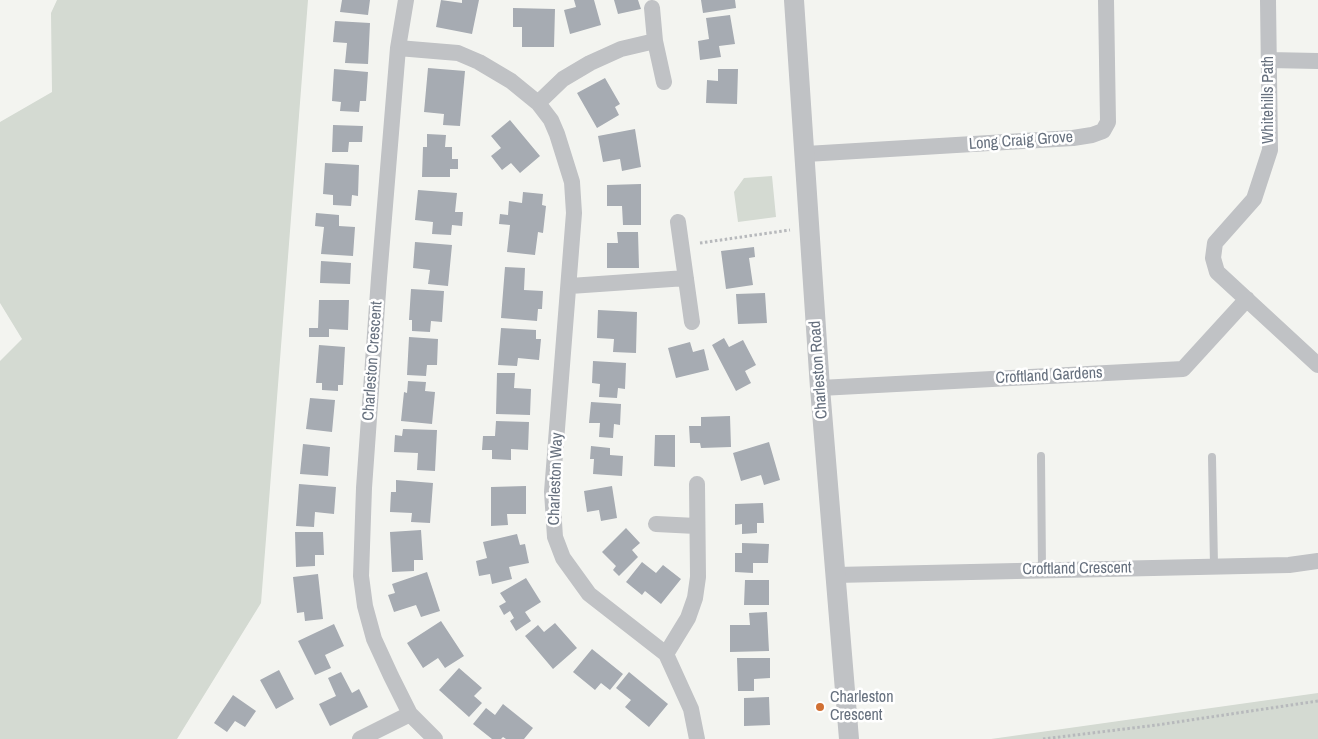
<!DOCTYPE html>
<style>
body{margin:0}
canvas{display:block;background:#f3f4f0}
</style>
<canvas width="1318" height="739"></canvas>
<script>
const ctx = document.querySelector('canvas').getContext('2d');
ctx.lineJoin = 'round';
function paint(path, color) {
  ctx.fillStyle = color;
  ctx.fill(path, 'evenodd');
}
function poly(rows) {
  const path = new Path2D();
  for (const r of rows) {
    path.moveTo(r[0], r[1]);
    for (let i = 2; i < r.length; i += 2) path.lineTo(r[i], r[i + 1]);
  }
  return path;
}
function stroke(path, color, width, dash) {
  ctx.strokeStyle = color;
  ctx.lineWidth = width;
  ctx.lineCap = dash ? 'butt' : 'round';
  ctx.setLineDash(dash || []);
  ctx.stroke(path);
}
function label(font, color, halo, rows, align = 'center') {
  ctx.font = font + ' "Archivo Narrow",sans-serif';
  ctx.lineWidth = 5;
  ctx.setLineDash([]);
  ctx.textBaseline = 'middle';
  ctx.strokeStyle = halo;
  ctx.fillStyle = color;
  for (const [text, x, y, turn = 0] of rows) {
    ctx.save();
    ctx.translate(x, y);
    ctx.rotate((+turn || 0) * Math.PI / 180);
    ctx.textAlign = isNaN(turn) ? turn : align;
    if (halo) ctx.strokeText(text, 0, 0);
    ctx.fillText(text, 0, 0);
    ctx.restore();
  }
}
paint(poly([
 [57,0,308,0,261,603,177,739,0,739,0,361,22,339,0,303,0,122,52,92,51,13],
 [772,176,776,217,738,222,734,192,744,178],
 [1318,693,1318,739,991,739]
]), '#d4dad2');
paint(poly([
 [342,0,370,0,368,15,340,12],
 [441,0,462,3,462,0,479,0,472,34,436,27],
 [574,0,594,0,601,25,570,34,564,10,576,7],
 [614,0,638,0,641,9,618,14],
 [701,0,735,0,736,8,703,13],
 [513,8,555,9,554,47,522,47,522,27,513,27],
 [730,15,735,44,719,46,721,57,700,60,698,41,709,39,706,18],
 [335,21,370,23,368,64,345,63,347,43,333,42],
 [428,68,465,71,460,126,443,125,444,114,424,112],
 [334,69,368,72,366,101,360,101,359,112,340,111,341,102,332,101],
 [718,69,738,69,737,104,706,103,707,80,718,81],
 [605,78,620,104,615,107,619,115,597,128,577,93],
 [510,120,540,156,520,173,511,163,502,170,491,156,501,148,491,136],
 [333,125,363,126,362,142,349,142,348,152,332,152],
 [635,129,641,167,622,171,620,159,603,162,598,136],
 [427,134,446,135,445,147,452,147,452,159,458,159,458,169,450,169,450,177,422,177,423,147,427,147],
 [325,163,359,165,358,196,352,195,351,206,333,205,333,195,323,194],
 [641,184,641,225,623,225,622,206,607,206,607,185],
 [418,190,457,193,455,212,463,212,462,226,452,225,451,235,432,234,433,222,415,220],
 [523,192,543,194,542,205,546,206,543,233,538,232,535,255,507,252,510,225,499,224,500,214,508,215,509,201,522,203],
 [316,213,339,215,339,226,355,227,353,256,321,254,324,227,315,226],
 [617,232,638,232,639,268,607,268,607,243,618,243],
 [415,242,452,245,448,286,428,284,430,270,413,268],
 [754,247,755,257,749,258,753,285,726,289,721,251],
 [321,261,351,263,350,284,320,283],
 [505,267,525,268,524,290,543,291,542,309,538,309,537,321,501,318],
 [411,289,444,291,442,322,431,321,430,332,412,331,412,320,409,320],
 [765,293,767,323,738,324,736,294],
 [319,300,349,300,348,330,329,329,329,337,309,337,309,328,318,328],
 [598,310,637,312,636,353,613,352,614,339,597,338],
 [501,328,536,330,536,339,541,339,539,360,518,358,517,366,498,365],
 [409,337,438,339,437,365,427,365,426,376,407,375],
 [724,338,729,347,743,340,756,365,745,371,751,383,736,391,712,345],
 [690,342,693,352,704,349,709,370,676,378,668,348],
 [319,345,345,347,343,385,338,385,338,391,322,390,322,383,316,383],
 [593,361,626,363,625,389,618,388,617,398,599,397,600,384,592,383],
 [497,373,515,373,514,388,531,389,530,415,496,414],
 [408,381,426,382,425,391,435,392,432,424,401,421,404,392,407,393],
 [310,398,335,400,332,432,306,429],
 [591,402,621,404,620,425,614,424,613,438,599,437,600,423,589,423],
 [730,416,731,447,701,448,700,443,690,443,689,426,701,426,701,417],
 [496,421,529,422,528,450,511,449,511,460,492,459,492,450,482,450,483,436,495,436],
 [403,429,437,430,435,471,417,470,418,453,394,452,395,435,402,436],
 [655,435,675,435,675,467,654,466],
 [769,442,780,480,764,485,761,475,741,481,733,453],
 [303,444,330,447,328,476,300,474],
 [591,446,610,448,610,455,623,456,622,476,593,474,594,459,590,459],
 [396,480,433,483,430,523,411,522,412,513,390,512,391,492,396,492],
 [299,484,336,487,334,514,315,512,314,527,296,526],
 [526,486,526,514,507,514,508,525,491,526,491,487],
 [612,486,617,518,601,521,599,510,587,512,584,491],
 [763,503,764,523,757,523,757,533,742,534,742,524,735,525,735,504],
 [626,528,640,543,632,550,638,557,619,576,613,570,616,566,602,552],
 [421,530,423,560,414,560,414,571,392,572,390,532],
 [295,532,323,532,324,555,315,555,315,566,296,567],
 [517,534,520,545,525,544,529,563,509,567,512,579,492,584,490,574,479,576,476,561,487,558,483,542],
 [742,543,769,544,768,563,753,563,753,573,735,572,735,553,742,553],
 [642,562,656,573,663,565,681,579,661,604,645,591,642,595,626,582],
 [427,572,440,611,421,617,416,605,394,612,388,595,395,593,392,584],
 [318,574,323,619,305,621,304,612,297,613,293,577],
 [526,578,541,602,525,612,531,621,516,631,510,621,514,618,510,611,504,615,499,606,506,602,500,593],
 [745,580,769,580,769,605,744,605],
 [767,612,769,651,730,652,730,625,750,625,749,613],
 [441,621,464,656,445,668,438,658,423,668,407,643],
 [555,623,577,648,553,669,525,636,538,625,544,632],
 [334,624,344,646,325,655,331,668,315,675,298,641],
 [592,649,623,674,610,690,601,683,595,690,573,672],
 [737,658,770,658,770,678,754,679,754,691,738,691],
 [459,668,482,688,474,696,482,703,469,717,439,690],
 [279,670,294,699,276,709,260,680],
 [341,672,352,693,359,689,368,707,330,726,319,704,336,696,328,678],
 [629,672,668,704,649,727,625,707,631,700,616,688],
 [233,695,256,711,245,727,235,721,227,732,214,723],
 [769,697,770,725,744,726,744,698],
 [503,704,533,728,524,739,506,739,503,737,501,739,492,739,473,724,486,708,495,715]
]), '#a6abb2');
stroke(poly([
 [700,243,790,230],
 [1043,739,1157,725,1318,701]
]), '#b7b9bc', 3, [2.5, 2.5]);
stroke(poly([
 [1041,456,1042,570],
 [1212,457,1214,566]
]), '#c0c2c5', 8);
stroke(poly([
 [406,0,398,48,379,278,364,488,361,576,365,606,374,639,391,676,410,714,435,739],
 [1268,0,1270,150,1254,199,1215,243,1213,258,1217,272,1318,365],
 [652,8,655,41,664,82],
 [398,48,458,53,479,62,511,81,538,103,551,120,557,134,572,182,574,213,552,492,555,537,563,558,589,594,666,654,691,709,697,739],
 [1269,60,1318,61],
 [538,103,563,79,590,63,621,49,655,41],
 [806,154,1073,138,1092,135,1103,131,1108,122,1106,0],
 [678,222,692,322],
 [570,286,686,278],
 [820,388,1183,369,1247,299],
 [656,524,696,526],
 [835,575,1289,565,1318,561],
 [666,654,688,618,695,598,698,577,697,484],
 [360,739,410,714]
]), '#c0c2c5', 16);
stroke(poly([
 [794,0,820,388,849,739]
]), '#c0c2c5', 20);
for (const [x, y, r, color] of [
 [820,707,5,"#d17033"]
]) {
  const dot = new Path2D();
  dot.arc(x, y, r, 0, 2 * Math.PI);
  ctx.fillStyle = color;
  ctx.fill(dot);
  stroke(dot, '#fff', 2);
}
label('16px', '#66707e', '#fff', [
 ["Whitehills Path",1269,100,-90],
 ["Long Craig Grove",1021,141,-4],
 ["Charleston Crescent",373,361,-86],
 ["Charleston Road",819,370,-94],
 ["Croftland Gardens",1049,376,-3],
 ["Charleston Way",556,479,-88],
 ["Croftland Crescent",1077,569,-1]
]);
label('16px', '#66707e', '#fff', [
 ["Charleston",830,698],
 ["Crescent",830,716]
], 'left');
</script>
